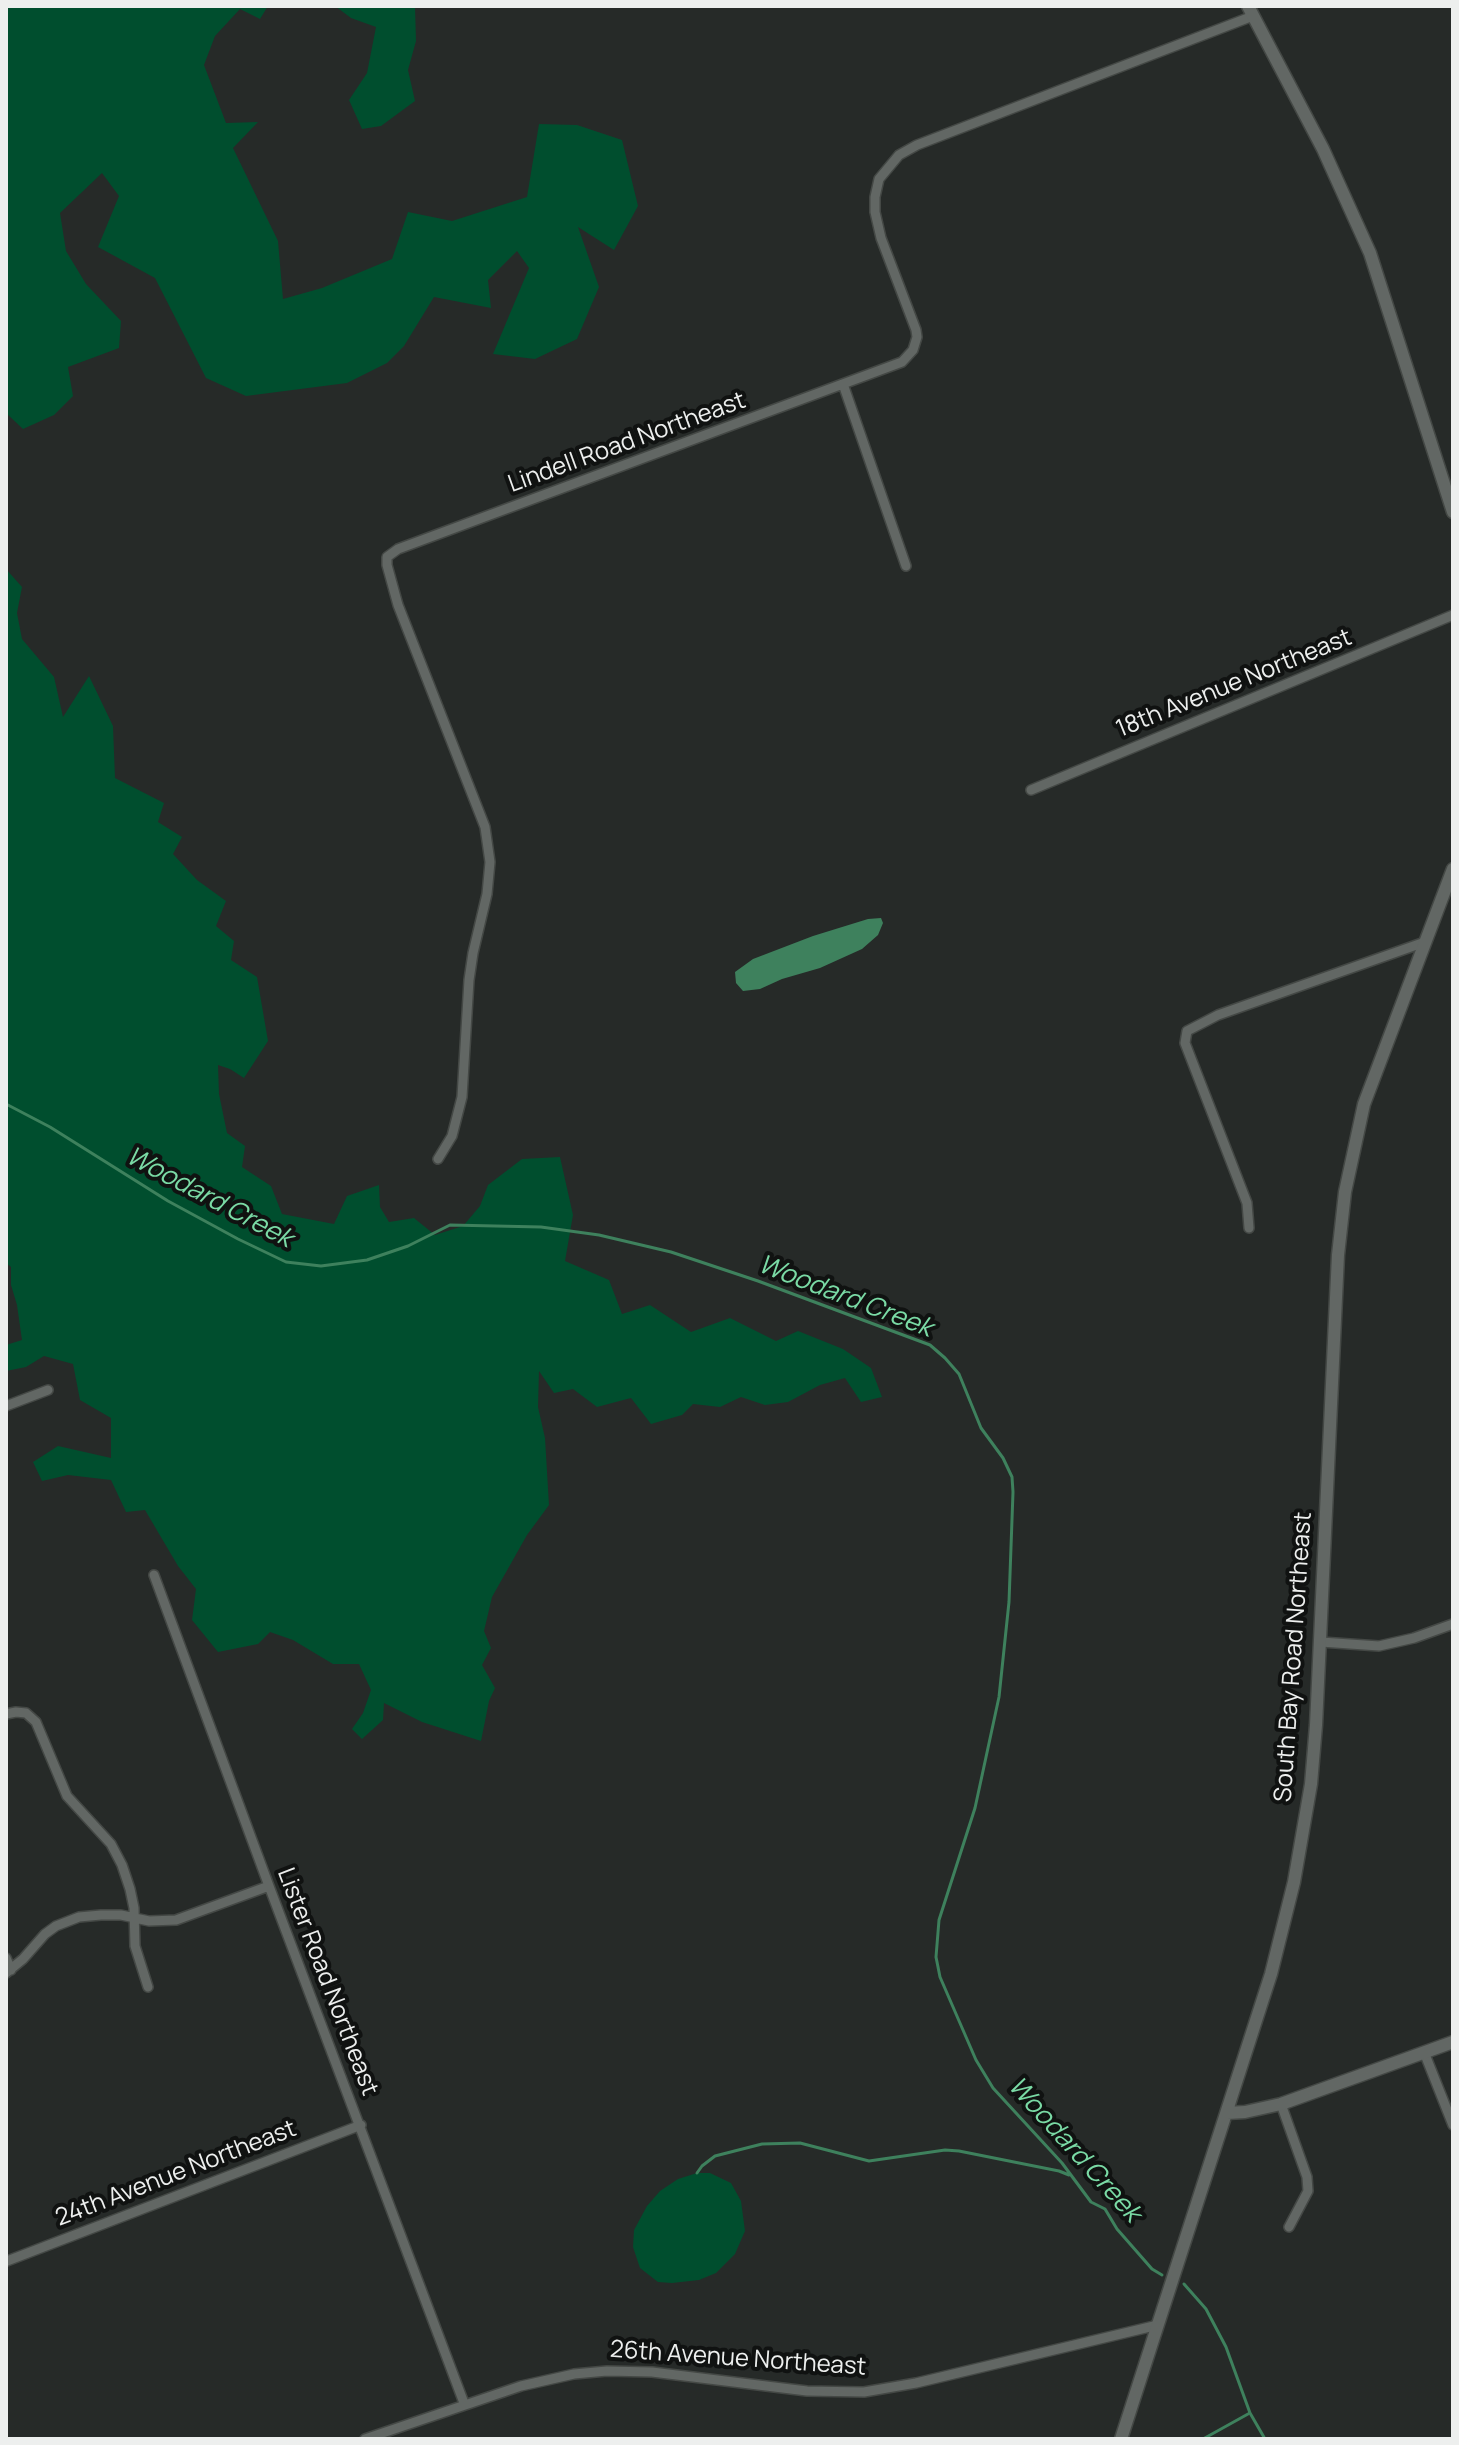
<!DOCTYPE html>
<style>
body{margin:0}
#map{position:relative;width:1459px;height:2445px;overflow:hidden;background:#262a28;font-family:Manrope,sans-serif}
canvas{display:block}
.frame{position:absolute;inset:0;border:8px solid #edefee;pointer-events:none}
</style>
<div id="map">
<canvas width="1459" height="2445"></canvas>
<div class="frame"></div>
</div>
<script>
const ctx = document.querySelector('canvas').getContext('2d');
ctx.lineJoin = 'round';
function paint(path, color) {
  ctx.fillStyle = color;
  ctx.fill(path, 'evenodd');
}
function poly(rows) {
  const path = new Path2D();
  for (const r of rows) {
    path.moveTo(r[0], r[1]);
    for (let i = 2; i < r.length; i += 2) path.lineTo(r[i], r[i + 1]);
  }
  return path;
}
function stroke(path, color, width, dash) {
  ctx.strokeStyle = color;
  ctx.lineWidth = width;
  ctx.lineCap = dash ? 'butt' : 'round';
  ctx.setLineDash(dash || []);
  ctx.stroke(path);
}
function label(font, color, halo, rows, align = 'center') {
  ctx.font = font + ' Manrope,sans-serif';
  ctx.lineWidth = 8;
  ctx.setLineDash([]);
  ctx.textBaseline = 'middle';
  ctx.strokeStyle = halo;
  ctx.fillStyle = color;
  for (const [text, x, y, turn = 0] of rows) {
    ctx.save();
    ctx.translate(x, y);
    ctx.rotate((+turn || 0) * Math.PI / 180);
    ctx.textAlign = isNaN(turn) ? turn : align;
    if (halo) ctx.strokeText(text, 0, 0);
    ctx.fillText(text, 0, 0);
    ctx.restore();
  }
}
paint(poly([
 [6,6,268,6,260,19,240,9,215,36,204,65,226,123,258,122,233,148,278,241,283,299,322,288,392,259,408,212,452,221,527,197,539,124,577,125,622,140,638,206,614,250,578,227,599,287,577,339,535,359,493,354,529,268,517,251,488,280,491,308,434,297,404,346,387,363,347,383,246,396,206,378,155,278,98,247,119,196,102,173,60,213,66,251,86,284,121,321,119,348,68,367,73,396,54,415,23,429,6,413],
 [335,6,415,6,416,41,408,70,415,101,381,126,362,129,349,100,367,73,376,27,351,18],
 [6,569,22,587,17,613,22,639,54,677,63,717,89,676,113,726,115,778,164,803,158,822,182,837,173,854,197,880,226,901,216,926,234,941,231,960,257,977,268,1041,244,1078,230,1069,218,1065,219,1094,227,1133,245,1146,242,1167,271,1186,282,1214,334,1224,347,1196,379,1185,380,1207,389,1222,414,1218,435,1235,463,1226,480,1206,488,1185,522,1159,560,1157,573,1215,565,1261,609,1280,622,1314,650,1305,691,1332,730,1318,776,1341,798,1331,843,1349,871,1368,882,1397,861,1402,845,1378,820,1385,788,1402,765,1405,741,1397,720,1407,693,1404,682,1415,651,1424,631,1398,597,1407,573,1389,554,1393,539,1371,538,1407,545,1438,549,1505,527,1535,492,1597,484,1631,491,1648,482,1665,495,1688,489,1701,481,1741,422,1722,384,1703,383,1720,362,1739,352,1729,363,1713,371,1690,359,1664,333,1664,293,1640,270,1632,258,1644,218,1652,192,1620,196,1589,178,1566,145,1510,126,1512,111,1480,68,1475,42,1481,33,1462,58,1446,111,1458,111,1418,80,1400,73,1364,44,1356,26,1367,6,1371,6,1345,22,1340,17,1305,11,1285,11,1267,6,1263],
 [697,2173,710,2173,731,2183,741,2201,745,2231,735,2254,716,2273,699,2280,672,2283,658,2282,640,2268,633,2247,634,2230,647,2206,660,2191,678,2179]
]), '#004e2e');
paint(poly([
 [881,918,883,923,878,935,862,949,820,968,782,979,760,989,743,991,736,983,735,972,753,959,813,936,868,919]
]), '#3e815d');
stroke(poly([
 [6,1104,50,1127,168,1201,238,1239,286,1262,321,1266,367,1260,408,1246,450,1225,541,1227,599,1235,671,1252,758,1281,930,1345,945,1358,959,1374,981,1428,1003,1458,1012,1477,1013,1492,1009,1602,999,1697,975,1808,939,1920,936,1957,940,1977,976,2060,993,2088,1062,2163,1091,2202,1105,2209,1117,2229,1152,2269,1162,2275],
 [697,2173,702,2166,715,2156,762,2144,800,2143,869,2161,945,2150,959,2151,1059,2171,1069,2175],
 [1184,2284,1206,2309,1226,2347,1250,2413,1265,2439],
 [1203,2439,1248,2414]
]), '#3e815d', 3);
const minor = poly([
 [843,384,906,566],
 [1031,790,1453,615],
 [438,1159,452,1136,462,1097,469,980,473,953,487,894,490,862,485,827,398,605,387,565,387,557,398,549,902,362,913,350,917,337,916,330,881,238,875,212,875,197,879,179,899,155,917,145,1253,16],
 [1249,1228,1247,1203,1185,1043,1187,1031,1218,1015,1425,942],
 [6,1406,48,1390],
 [154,1575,269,1886,464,2403],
 [1321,1642,1379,1646,1414,1638,1453,1624],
 [6,1714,16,1712,26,1713,36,1722,67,1796,111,1844,122,1865,130,1889,134,1908,135,1946,148,1987],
 [6,1958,11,1970],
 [6,1973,23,1959,45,1934,56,1926,79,1917,101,1915,121,1915,149,1921,176,1920,269,1886],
 [1424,2052,1453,2125],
 [1281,2104,1307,2177,1308,2191,1289,2227],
 [7,2261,361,2125],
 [365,2439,521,2386,574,2374,607,2371,652,2372,807,2391,864,2392,916,2383,1158,2325]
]);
const tertiary = poly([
 [1248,6,1323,149,1370,253,1453,512],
 [1227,2113,1245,2112,1281,2104,1453,2042],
 [1121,2439,1271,1974,1294,1882,1311,1784,1316,1725,1338,1255,1345,1192,1364,1104,1453,869]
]);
stroke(minor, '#444845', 12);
stroke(tertiary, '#444845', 15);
stroke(minor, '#626764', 9);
stroke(tertiary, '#626764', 12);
label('24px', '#edefee', '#101211', [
 ["Lindell Road Northeast",627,443,-20],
 ["18th Avenue Northeast",1234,684,-22],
 ["South Bay Road Northeast",1294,1657,-86],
 ["Lister Road Northeast",327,1982,69],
 ["24th Avenue Northeast",176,2174,-21],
 ["26th Avenue Northeast",738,2359,4]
]);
label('italic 26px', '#7adaa5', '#101211', [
 ["Woodard Creek",209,1198,28],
 ["Woodard Creek",845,1297,21],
 ["Woodard Creek",1074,2150,48]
]);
</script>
